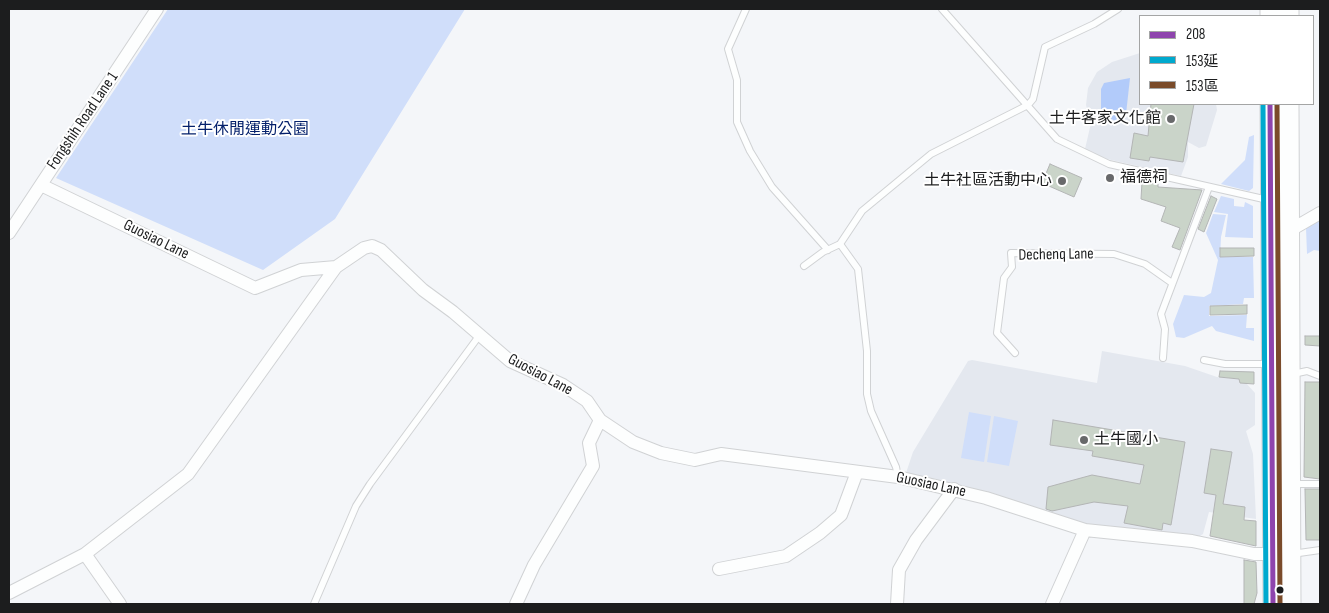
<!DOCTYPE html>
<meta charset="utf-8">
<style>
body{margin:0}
#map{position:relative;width:1329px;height:613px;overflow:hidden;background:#f4f6f9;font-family:"Sofia Sans Condensed","Noto Sans TC",sans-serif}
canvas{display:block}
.frame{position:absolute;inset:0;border:10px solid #1c1d1e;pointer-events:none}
.legend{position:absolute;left:1139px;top:15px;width:175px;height:90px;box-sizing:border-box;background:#fff;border:1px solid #a4a5a5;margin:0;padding:6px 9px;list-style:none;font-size:15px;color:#1c1d1e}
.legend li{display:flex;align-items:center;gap:10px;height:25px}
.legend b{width:25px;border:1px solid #a4a5a5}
</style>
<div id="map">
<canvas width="1329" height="613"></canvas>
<div class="frame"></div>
<ul class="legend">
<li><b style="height:6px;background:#8e44ad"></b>208</li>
<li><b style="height:6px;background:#00a9ce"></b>153延</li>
<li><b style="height:6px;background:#7a4b2a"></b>153區</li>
</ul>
</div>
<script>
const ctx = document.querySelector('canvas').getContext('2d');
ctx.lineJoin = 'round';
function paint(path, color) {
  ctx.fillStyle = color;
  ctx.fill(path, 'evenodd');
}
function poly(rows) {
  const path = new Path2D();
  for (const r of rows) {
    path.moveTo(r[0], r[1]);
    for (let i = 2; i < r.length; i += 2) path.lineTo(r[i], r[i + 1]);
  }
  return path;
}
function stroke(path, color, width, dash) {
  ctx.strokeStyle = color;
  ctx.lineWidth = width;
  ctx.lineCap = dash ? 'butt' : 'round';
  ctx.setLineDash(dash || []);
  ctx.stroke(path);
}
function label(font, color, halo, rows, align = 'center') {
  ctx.font = font + ' "Sofia Sans Condensed","Noto Sans TC",sans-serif';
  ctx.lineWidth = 4;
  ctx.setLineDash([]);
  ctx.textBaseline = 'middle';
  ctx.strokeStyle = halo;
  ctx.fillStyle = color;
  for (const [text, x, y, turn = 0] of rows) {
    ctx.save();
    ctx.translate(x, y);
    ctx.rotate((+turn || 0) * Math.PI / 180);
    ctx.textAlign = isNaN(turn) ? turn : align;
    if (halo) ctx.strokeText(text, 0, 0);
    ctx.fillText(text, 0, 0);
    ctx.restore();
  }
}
paint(poly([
 [1140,53,1140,104,1216,104,1217,110,1206,146,1199,148,1188,142,1188,157,1181,176,1107,159,1085,149,1091,123,1086,105,1088,88,1097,72,1112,62],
 [1102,351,1185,366,1217,377,1239,379,1240,383,1246,383,1255,393,1255,425,1246,431,1253,454,1256,519,1209,512,1203,534,1198,537,1085,525,905,476,913,452,968,361,972,360,1097,383]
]), '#e4e8ef');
paint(poly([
 [168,9,465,9,335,219,263,270,56,178],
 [1254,135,1253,188,1249,191,1221,184,1245,160,1249,137],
 [1221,196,1234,199,1234,206,1244,207,1245,202,1253,206,1253,238,1225,237,1228,214,1214,212],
 [1213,214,1226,215,1221,237,1220,257,1253,257,1254,298,1244,298,1243,304,1209,306,1209,316,1247,315,1246,328,1254,328,1254,341,1216,331,1212,326,1184,338,1176,337,1173,324,1184,295,1204,297,1211,293,1218,260,1206,233],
 [1320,217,1320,251,1314,250,1307,254,1306,228],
 [969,412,991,416,984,462,961,458],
 [994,416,1018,421,1009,466,987,462]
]), '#d0defa');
paint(poly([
 [1130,78,1125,123,1118,123,1101,112,1101,89,1104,83]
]), '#b2cbfa');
const building = poly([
 [1151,104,1194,104,1183,162,1150,157,1149,161,1130,158,1134,133,1148,136,1151,104],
 [1050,164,1082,178,1074,197,1042,183,1050,164],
 [1142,182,1158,184,1158,187,1202,190,1180,250,1172,247,1180,228,1161,221,1166,207,1141,199,1142,182],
 [1211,196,1217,199,1204,232,1198,229,1211,196],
 [1220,248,1254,248,1254,256,1220,257,1220,248],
 [1247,305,1247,314,1210,315,1210,306,1247,305],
 [1305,336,1320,336,1320,346,1305,345,1305,336],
 [1220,371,1254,372,1254,384,1240,383,1239,379,1219,377,1220,371],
 [1305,382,1320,382,1320,479,1304,477,1305,382],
 [1053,420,1185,442,1171,525,1163,523,1162,530,1124,523,1128,506,1094,502,1052,511,1046,509,1048,487,1092,475,1140,484,1144,465,1092,456,1093,451,1050,445,1053,420],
 [1211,449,1232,452,1223,504,1245,507,1244,520,1256,521,1256,546,1210,536,1216,495,1204,493,1211,449],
 [1305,489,1320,489,1320,540,1306,540,1305,489],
 [1244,560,1256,562,1257,593,1254,604,1244,604,1244,560]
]);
paint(building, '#cad4c9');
stroke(building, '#b3b5b5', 1);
const lane = poly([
 [746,9,728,49,737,80,737,122,750,151,772,187,828,250],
 [942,9,1057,139,1109,164,1268,200],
 [840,244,858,269,867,351,867,394,871,411,896,467,898,477],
 [804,266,823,252,840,244,862,211,931,154,1028,105,1033,99,1045,47,1094,24,1118,9],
 [1015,353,997,333,1004,278,1012,267,1011,253,1114,254,1145,264,1172,283],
 [1163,358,1165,329,1161,314,1209,187],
 [1204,360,1225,364,1270,364],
 [1293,374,1307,371,1320,376],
 [1292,484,1320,484],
 [1292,554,1320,550],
 [314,604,356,506,370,484,479,336]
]);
const street = poly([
 [41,185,255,288,301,270,336,267,364,248,372,246,381,250,423,290,453,312,510,361,563,385,587,401,600,420,633,442,661,453,695,460,721,454,898,477,986,498,1085,530,1192,541,1254,554,1280,554],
 [1289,231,1320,213],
 [9,233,157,9],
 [85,554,120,604],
 [719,569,786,556,820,533,841,515,857,472],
 [9,593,85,554,188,474,336,267],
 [516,604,534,565,593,466,589,443,600,420],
 [897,604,899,570,916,540,954,489],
 [1052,604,1085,530]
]);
const primary = poly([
 [1270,9,1270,16],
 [1289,9,1289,16],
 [1270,104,1273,604],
 [1289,104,1291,604]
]);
stroke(lane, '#d0d2d4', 8);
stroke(street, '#d0d2d4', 14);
stroke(primary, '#d0d2d4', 21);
stroke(lane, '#fdfefe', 6);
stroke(street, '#fdfefe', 12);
stroke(primary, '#fdfefe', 19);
stroke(poly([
 [1270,104,1273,604]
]), '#8e44ad', 5);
stroke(poly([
 [1263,104,1266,604]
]), '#00a9ce', 5);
stroke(poly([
 [1277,104,1280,604]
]), '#7a4b2a', 5);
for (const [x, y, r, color] of [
 [1171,119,5,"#68696b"],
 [1110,178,5,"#68696b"],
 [1062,181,5,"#68696b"],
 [1084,440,5,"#68696b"],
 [1280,590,4.5,"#1c1d1e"]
]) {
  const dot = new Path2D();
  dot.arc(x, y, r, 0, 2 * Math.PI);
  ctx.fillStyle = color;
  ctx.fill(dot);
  stroke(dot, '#fff', 2);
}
label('16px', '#1c1d1e', '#fff', [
 ["土牛客家文化館",1161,119],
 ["福德祠",1120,178,"left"],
 ["土牛社區活動中心",1052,181],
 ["土牛國小",1094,440,"left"]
], 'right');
label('16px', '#1c1d1e', '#fff', [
 ["Fongshih Road Lane 1",83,121,-56],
 ["Guosiao Lane",156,240,26],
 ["Dechenq Lane",1056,255,-1],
 ["Guosiao Lane",540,375,28],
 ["Guosiao Lane",931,485,12]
]);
label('16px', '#04206b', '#fff', [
 ["土牛休閒運動公園",245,130]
]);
</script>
